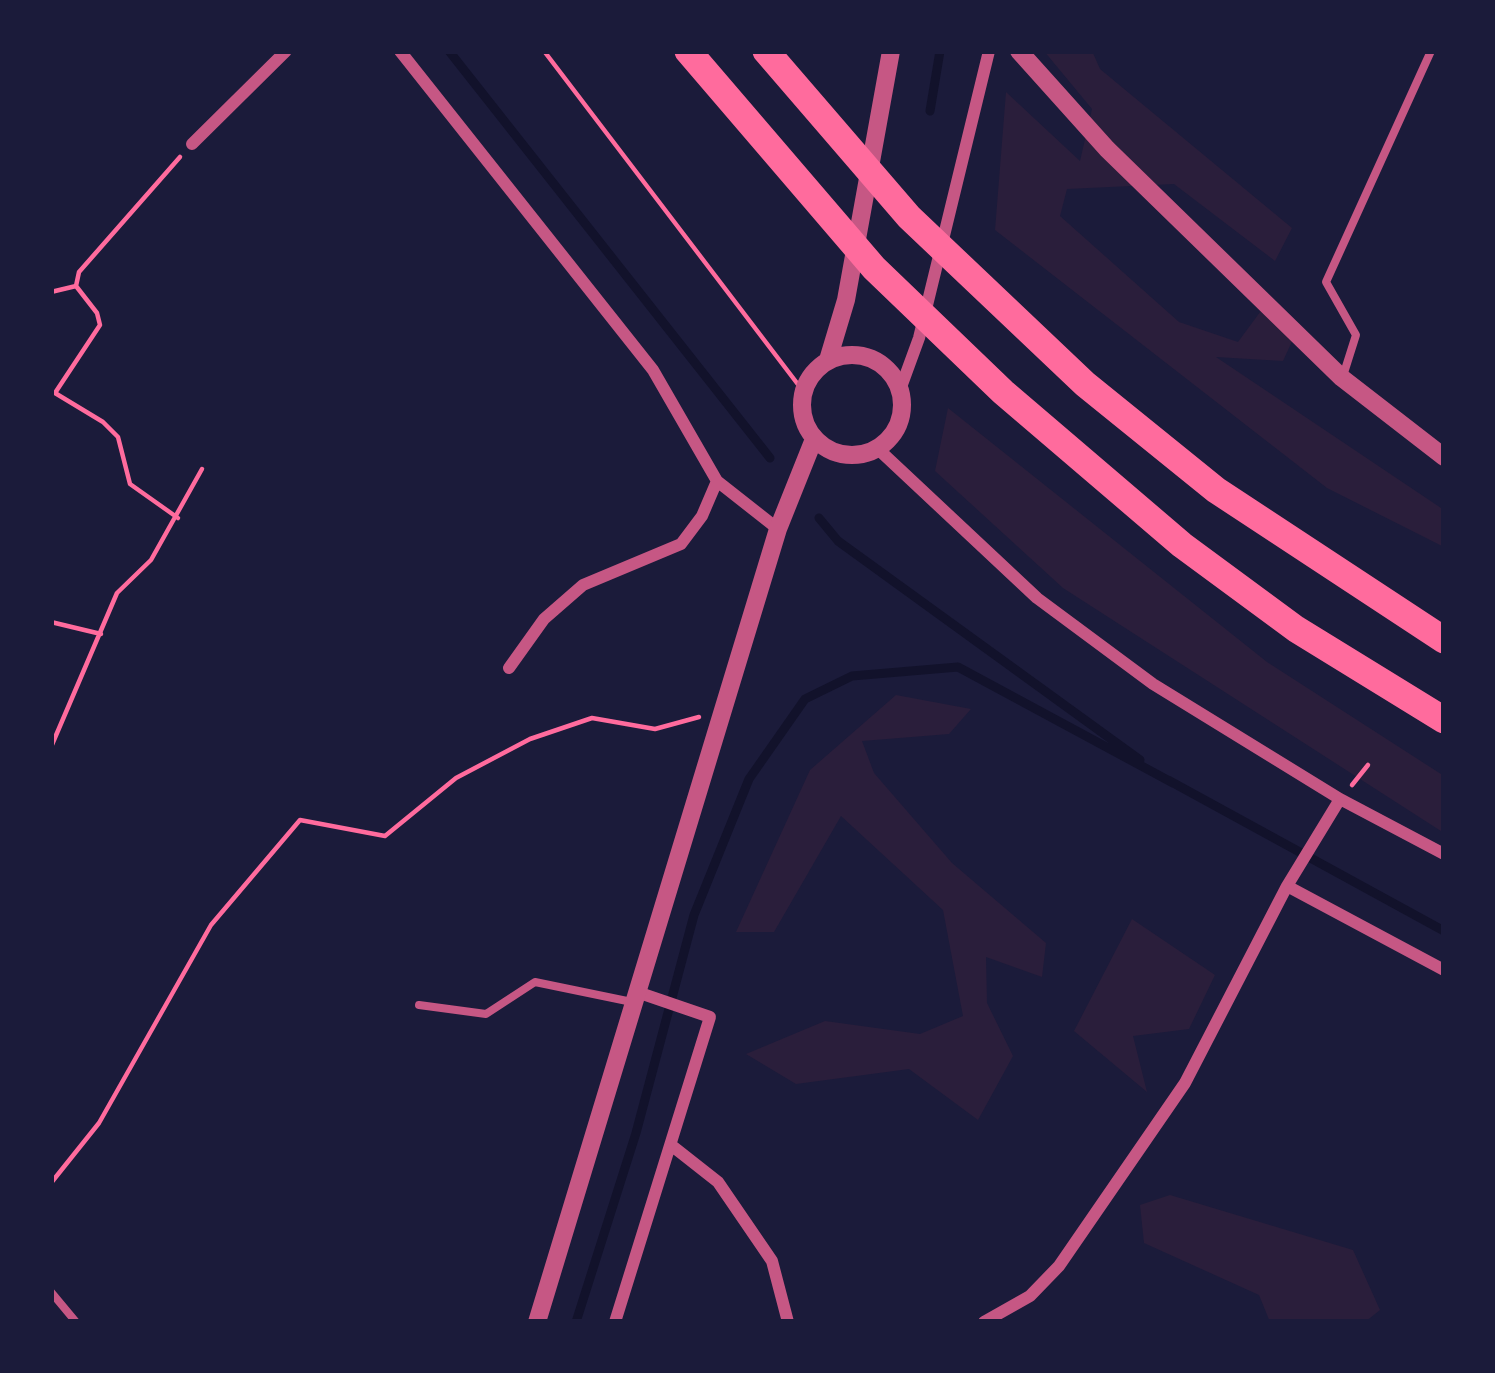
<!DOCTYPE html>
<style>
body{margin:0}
#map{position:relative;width:1495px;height:1373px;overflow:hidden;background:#1b1b3a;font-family:"Source Sans 3",sans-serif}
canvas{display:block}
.frame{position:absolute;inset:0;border:54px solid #1b1b3a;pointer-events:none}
</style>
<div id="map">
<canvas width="1495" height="1373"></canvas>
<div class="frame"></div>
</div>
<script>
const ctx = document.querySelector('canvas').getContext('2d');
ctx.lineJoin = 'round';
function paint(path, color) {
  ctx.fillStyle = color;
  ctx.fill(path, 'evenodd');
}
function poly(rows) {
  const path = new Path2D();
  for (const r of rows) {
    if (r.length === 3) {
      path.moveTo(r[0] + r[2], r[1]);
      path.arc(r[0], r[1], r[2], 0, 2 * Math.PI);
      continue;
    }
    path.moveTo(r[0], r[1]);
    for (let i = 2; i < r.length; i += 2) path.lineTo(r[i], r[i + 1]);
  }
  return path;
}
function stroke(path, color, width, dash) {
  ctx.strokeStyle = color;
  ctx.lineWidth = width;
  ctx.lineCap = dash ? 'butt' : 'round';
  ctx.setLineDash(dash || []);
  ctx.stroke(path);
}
paint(poly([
 [1044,51,1092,51,1100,69,1292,228,1275,261,1174,184,1067,189,1060,216,1179,322,1238,342,1266,304,1300,324,1283,361,1216,357,1444,510,1444,547,1327,488,995,230,1006,92,1080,161,1092,109],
 [948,408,1267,662,1444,776,1444,833,1063,588,935,471],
 [896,695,971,709,949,734,862,741,874,773,952,863,1046,943,1042,977,986,957,987,1003,1013,1056,978,1120,909,1069,796,1084,746,1054,825,1021,920,1034,963,1016,943,910,841,816,774,932,736,932,810,770],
 [1132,919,1215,975,1189,1029,1133,1036,1147,1092,1074,1031],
 [1170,1195,1353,1250,1380,1310,1365,1322,1270,1322,1259,1295,1144,1243,1140,1205]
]), '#2a1e3b');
stroke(poly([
 [449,51,770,458],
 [930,111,940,51],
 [819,518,838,541,1140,760],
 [1168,780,1444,931],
 [576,1322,636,1133,694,915,749,779,805,699,852,676,958,667,1173,783]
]), '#12122b', 9);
stroke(poly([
 [544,51,803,391],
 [51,292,76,286],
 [178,518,130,484,118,437,103,422,55,393,100,325,97,313,76,286,79,272,180,157],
 [51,622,101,634],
 [51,747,117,593,151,560,202,469],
 [1352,785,1368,765],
 [51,1183,99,1123,211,925,300,820,385,836,456,778,530,739,592,718,655,729,699,717]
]), '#ff6b9d', 4.5);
stroke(poly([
 [1343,376,1356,335,1326,282,1431,51],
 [419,1005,486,1014,535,982,632,1002],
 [51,1292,76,1322]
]), '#c65784', 8);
stroke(poly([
 [400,51,653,370,717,481,778,529],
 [192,144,286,51],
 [900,390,919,338,989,51],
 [878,449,1037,598,1153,684,1340,799,1444,854],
 [509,668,544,619,583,585,681,544,702,516,717,481],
 [1287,886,1444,970],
 [671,1145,718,1182,772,1261,788,1322],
 [615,1322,710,1017,637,992],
 [984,1322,1030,1296,1059,1266,1185,1083,1287,886,1340,799]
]), '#c65784', 12);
stroke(poly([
 [1019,51,1107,149,1342,378,1444,457],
 [852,405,50],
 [828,360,846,300,891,51],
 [537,1322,778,529,814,439]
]), '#c65784', 18);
stroke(poly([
 [688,51,874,268,1003,392,1182,545,1296,629,1444,720],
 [766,51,909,217,1085,384,1216,490,1444,640]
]), '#ff6b9d', 27);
</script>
